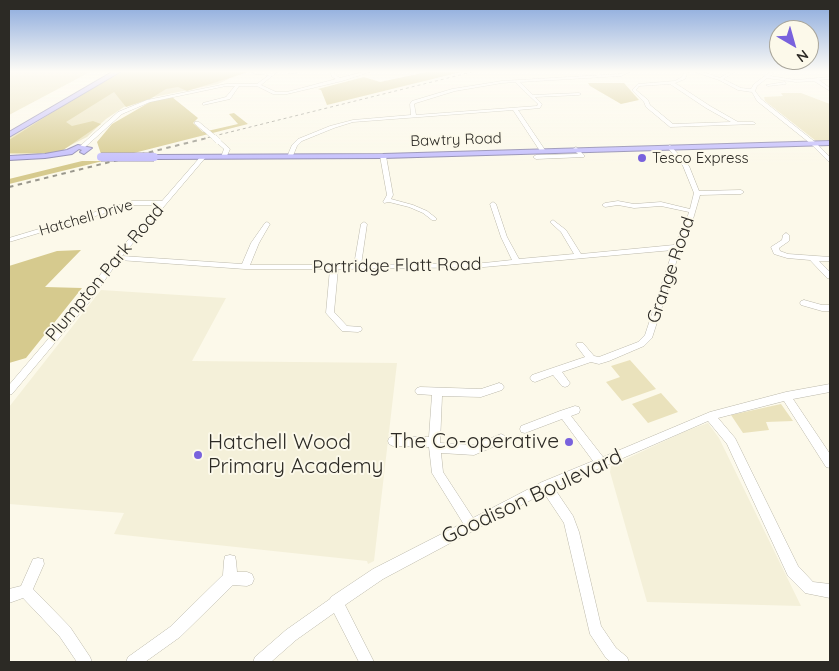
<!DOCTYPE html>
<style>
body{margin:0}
#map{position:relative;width:839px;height:671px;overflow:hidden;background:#fcf9ea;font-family:Quicksand,sans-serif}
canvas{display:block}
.frame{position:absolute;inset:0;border:10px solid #2c2a25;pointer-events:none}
.north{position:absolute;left:769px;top:20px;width:50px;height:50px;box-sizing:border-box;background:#fcf9ea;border:1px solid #a9a69b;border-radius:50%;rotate:142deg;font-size:14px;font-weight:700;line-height:20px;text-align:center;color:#2c2a25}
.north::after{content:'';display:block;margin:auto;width:18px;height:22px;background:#7962dd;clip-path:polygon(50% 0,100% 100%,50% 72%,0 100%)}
</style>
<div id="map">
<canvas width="839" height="671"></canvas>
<div class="frame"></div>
<div class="north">N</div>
</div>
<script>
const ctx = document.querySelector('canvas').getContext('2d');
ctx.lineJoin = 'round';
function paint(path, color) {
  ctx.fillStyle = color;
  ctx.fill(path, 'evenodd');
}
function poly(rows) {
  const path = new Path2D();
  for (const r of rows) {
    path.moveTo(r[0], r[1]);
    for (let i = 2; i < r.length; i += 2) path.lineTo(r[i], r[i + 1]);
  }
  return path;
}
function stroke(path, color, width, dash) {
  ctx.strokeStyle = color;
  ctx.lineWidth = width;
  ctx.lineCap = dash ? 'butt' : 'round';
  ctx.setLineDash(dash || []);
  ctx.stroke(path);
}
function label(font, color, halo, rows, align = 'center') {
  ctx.font = font + ' Quicksand,sans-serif';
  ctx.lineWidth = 4;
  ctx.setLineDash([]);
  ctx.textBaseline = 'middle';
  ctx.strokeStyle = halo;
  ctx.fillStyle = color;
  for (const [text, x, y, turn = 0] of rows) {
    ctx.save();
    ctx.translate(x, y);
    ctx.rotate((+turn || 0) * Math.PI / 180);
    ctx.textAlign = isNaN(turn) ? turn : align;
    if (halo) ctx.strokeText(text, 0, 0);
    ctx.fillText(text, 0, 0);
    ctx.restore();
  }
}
paint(poly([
 [101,290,226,298,192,361,397,363,374,561,368,564,367,561,114,534,124,513,9,504,9,407],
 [708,423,719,438,801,606,647,602,610,472,611,466,686,431]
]), '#f4f0d9');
paint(poly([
 [9,72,90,72,9,115],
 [121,72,243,72,218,84,149,98,124,107,106,119,87,137,65,148,38,154,9,154,9,137,50,111],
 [781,93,801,93,830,104,830,141,816,141,765,101,764,97,783,96],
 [630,360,656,389,622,401,606,382,620,377,611,366],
 [661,393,678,412,648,423,632,404],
 [781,404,793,421,766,422,769,430,743,433,731,415]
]), '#eae2bc');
paint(poly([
 [123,72,249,72,187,91,178,87,166,89,150,99,126,107,114,92,66,122,72,126,93,121,101,124,59,153,9,153,9,140,78,96],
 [427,72,461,72,327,105,321,90,318,89,364,77,380,82],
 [588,83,624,83,639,100,621,104,590,86],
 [172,97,198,118,193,123,203,132,238,124,229,114,234,113,248,124,126,155,101,154,97,142,112,124,150,102],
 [82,161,103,161,9,184,9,179],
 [81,250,45,287,82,288,26,358,9,363,9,266,57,251]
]), '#d6ca8e');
const minor = poly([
 [252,72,277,72,261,85,276,92,287,92,336,79,332,77,330,72,334,72,335,75,340,78,362,72,370,72,342,81,287,94,273,94,257,86,239,86,230,99,203,105,203,103,226,97,235,86,226,86,150,102,122,114,84,148,79,147,118,112,147,100,226,84,257,84,269,75,254,74,252,72],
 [299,72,290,74,288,73,288,72,299,72],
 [624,72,630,72,621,76,520,82,533,95,579,93,581,94,579,95,535,97,542,104,540,108,518,110,545,150,544,151,540,151,513,110,353,122,334,128,302,141,297,146,292,158,287,157,292,145,298,139,330,126,353,120,411,115,410,104,412,101,452,89,502,81,620,74,624,72],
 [515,82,538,104,537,106,416,115,414,104,416,103,455,91,502,83,515,82],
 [684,72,688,72,685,79,675,83,710,106,738,122,753,122,755,123,755,124,670,127,646,107,644,102,632,90,638,84,675,81,682,77,684,72],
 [670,84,706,108,731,122,673,124,650,105,648,100,636,90,639,86,670,84],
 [703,72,720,78,729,72,735,72,723,79,741,88,751,89,754,84,770,72,774,73,770,76,796,80,830,77,830,79,819,80,830,88,830,91,814,81,796,82,767,78,757,86,755,91,761,99,815,142,830,157,830,162,828,161,811,144,757,101,752,92,738,90,719,80,695,72,703,72],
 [785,82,786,84,768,86,766,85,785,82],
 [195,122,199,122,211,132,211,134,207,134,195,124,195,122],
 [216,140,220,140,230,149,226,158,221,157,224,149,216,142,216,140],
 [670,145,689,166,699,191,741,190,744,192,741,194,700,195,691,226,681,247,652,338,644,346,609,361,599,364,591,362,562,372,570,383,568,386,565,387,562,386,553,375,535,382,532,381,530,378,532,375,585,357,576,345,577,343,583,343,594,356,599,357,638,342,645,335,673,250,484,267,338,269,334,312,347,326,361,327,362,329,361,331,358,332,342,331,326,313,330,269,245,269,119,260,90,301,12,394,9,395,9,385,84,297,114,256,159,205,132,205,9,242,9,238,132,201,162,201,201,156,206,157,122,256,242,264,251,243,265,223,267,222,270,224,259,243,250,265,354,265,361,224,364,222,367,224,361,265,484,263,512,260,501,237,490,204,493,202,496,204,507,237,519,259,574,254,561,232,550,222,553,220,566,230,581,254,674,245,685,226,689,212,661,206,634,208,618,205,605,207,602,205,605,203,618,201,634,204,661,202,690,209,694,193,683,166,667,147,670,145],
 [576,147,584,155,584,157,536,159,533,157,536,155,578,154,573,149,576,147],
 [383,154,386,156,393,195,391,199,413,205,427,211,436,218,436,220,432,220,423,213,409,207,389,202,384,203,383,202,387,195,380,156,383,154],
 [786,233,789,235,789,241,779,248,780,251,788,254,830,257,830,261,819,261,830,272,830,278,827,278,810,260,787,258,774,254,771,247,782,240,783,235,786,233],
 [804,300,822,305,830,305,830,311,822,311,801,305,800,303,801,301,804,300],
 [499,383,502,384,504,387,502,390,481,397,442,396,440,443,474,445,501,434,505,436,506,439,505,442,474,455,441,453,443,472,473,518,542,482,593,461,562,419,525,433,521,432,520,429,521,426,560,411,575,406,579,407,580,410,579,413,571,416,603,457,710,412,786,392,830,384,830,392,793,399,830,454,830,468,826,467,784,401,718,418,735,438,798,566,813,582,830,584,830,598,805,593,788,576,727,444,708,421,607,465,606,468,600,468,554,488,573,516,579,532,601,626,616,648,627,657,629,662,611,662,606,658,590,634,564,523,544,493,383,579,345,605,374,662,359,662,334,613,296,640,271,662,253,662,255,657,286,630,330,599,331,597,373,569,463,523,432,473,429,447,393,446,389,444,388,441,389,438,393,436,429,437,432,395,417,394,415,391,417,388,420,387,481,389,499,383],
 [230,555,235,556,236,561,237,572,247,572,252,574,254,579,252,584,247,586,233,585,180,637,145,662,126,662,128,657,170,627,223,575,224,561,225,556,230,555],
 [38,558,43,559,44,564,33,589,70,627,90,657,92,662,77,662,60,637,23,598,9,603,9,589,21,586,33,559,38,558]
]);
const highway = poly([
 [112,72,120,72,9,137,9,132,112,72],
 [830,141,830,145,383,158,154,159,150,157,154,155,383,154,830,141],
 [78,145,92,148,84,154,80,152,82,150,79,149,72,154,45,158,9,160,9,156,45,154,67,150,78,145]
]);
stroke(minor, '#bcb9ab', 1);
stroke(highway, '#8f8ab1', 2);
paint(minor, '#fff');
paint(highway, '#c4befd');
stroke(poly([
 [202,139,472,72]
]), '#9a988d', 1, [3, 3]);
stroke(poly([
 [9,187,207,138]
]), '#9a988d', 2, [4.5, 4.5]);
const minorBridgeFar1 = poly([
 [209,133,216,139]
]);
const minorBridge = poly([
 [215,138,218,141]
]);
const highwayBridge = poly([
 [101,157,154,157]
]);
stroke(minorBridgeFar1, '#bcb9ab', 5, []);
stroke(minorBridge, '#bcb9ab', 6, []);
stroke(highwayBridge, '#8f8ab1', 9, []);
stroke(minorBridgeFar1, '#fff', 4.5);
stroke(minorBridge, '#fff', 5.5);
stroke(highwayBridge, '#c4befd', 8);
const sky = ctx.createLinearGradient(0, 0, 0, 166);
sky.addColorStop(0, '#87a7dc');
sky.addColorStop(0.43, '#fefcf6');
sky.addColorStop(1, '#fefcf600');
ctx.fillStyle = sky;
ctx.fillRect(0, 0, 839, 166);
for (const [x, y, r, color] of [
 [642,158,5,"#7962dd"],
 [569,442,5,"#7962dd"],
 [198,455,5,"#7962dd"]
]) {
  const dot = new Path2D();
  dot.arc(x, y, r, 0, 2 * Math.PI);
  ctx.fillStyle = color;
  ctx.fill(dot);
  stroke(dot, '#fcf9ea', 2);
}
label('15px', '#2c2a25', '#fcf9ea', [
 ["Bawtry Road",456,140,-2],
 ["Hatchell Drive",86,218,-16]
]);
label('15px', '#2c2a25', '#fcf9ea', [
 ["Tesco Express",652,158]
], 'left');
label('18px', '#2c2a25', '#fcf9ea', [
 ["Partridge Flatt Road",397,266,-1],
 ["Grange Road",671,270,-71],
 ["Plumpton Park Road",105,273,-50]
]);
label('21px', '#2c2a25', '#fcf9ea', [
 ["The Co-operative",559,442],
 ["Hatchell Wood",208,443,"left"],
 ["Primary Academy",208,467,"left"]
], 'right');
label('21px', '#2c2a25', '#fcf9ea', [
 ["Goodison Boulevard",532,497,-25]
]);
</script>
